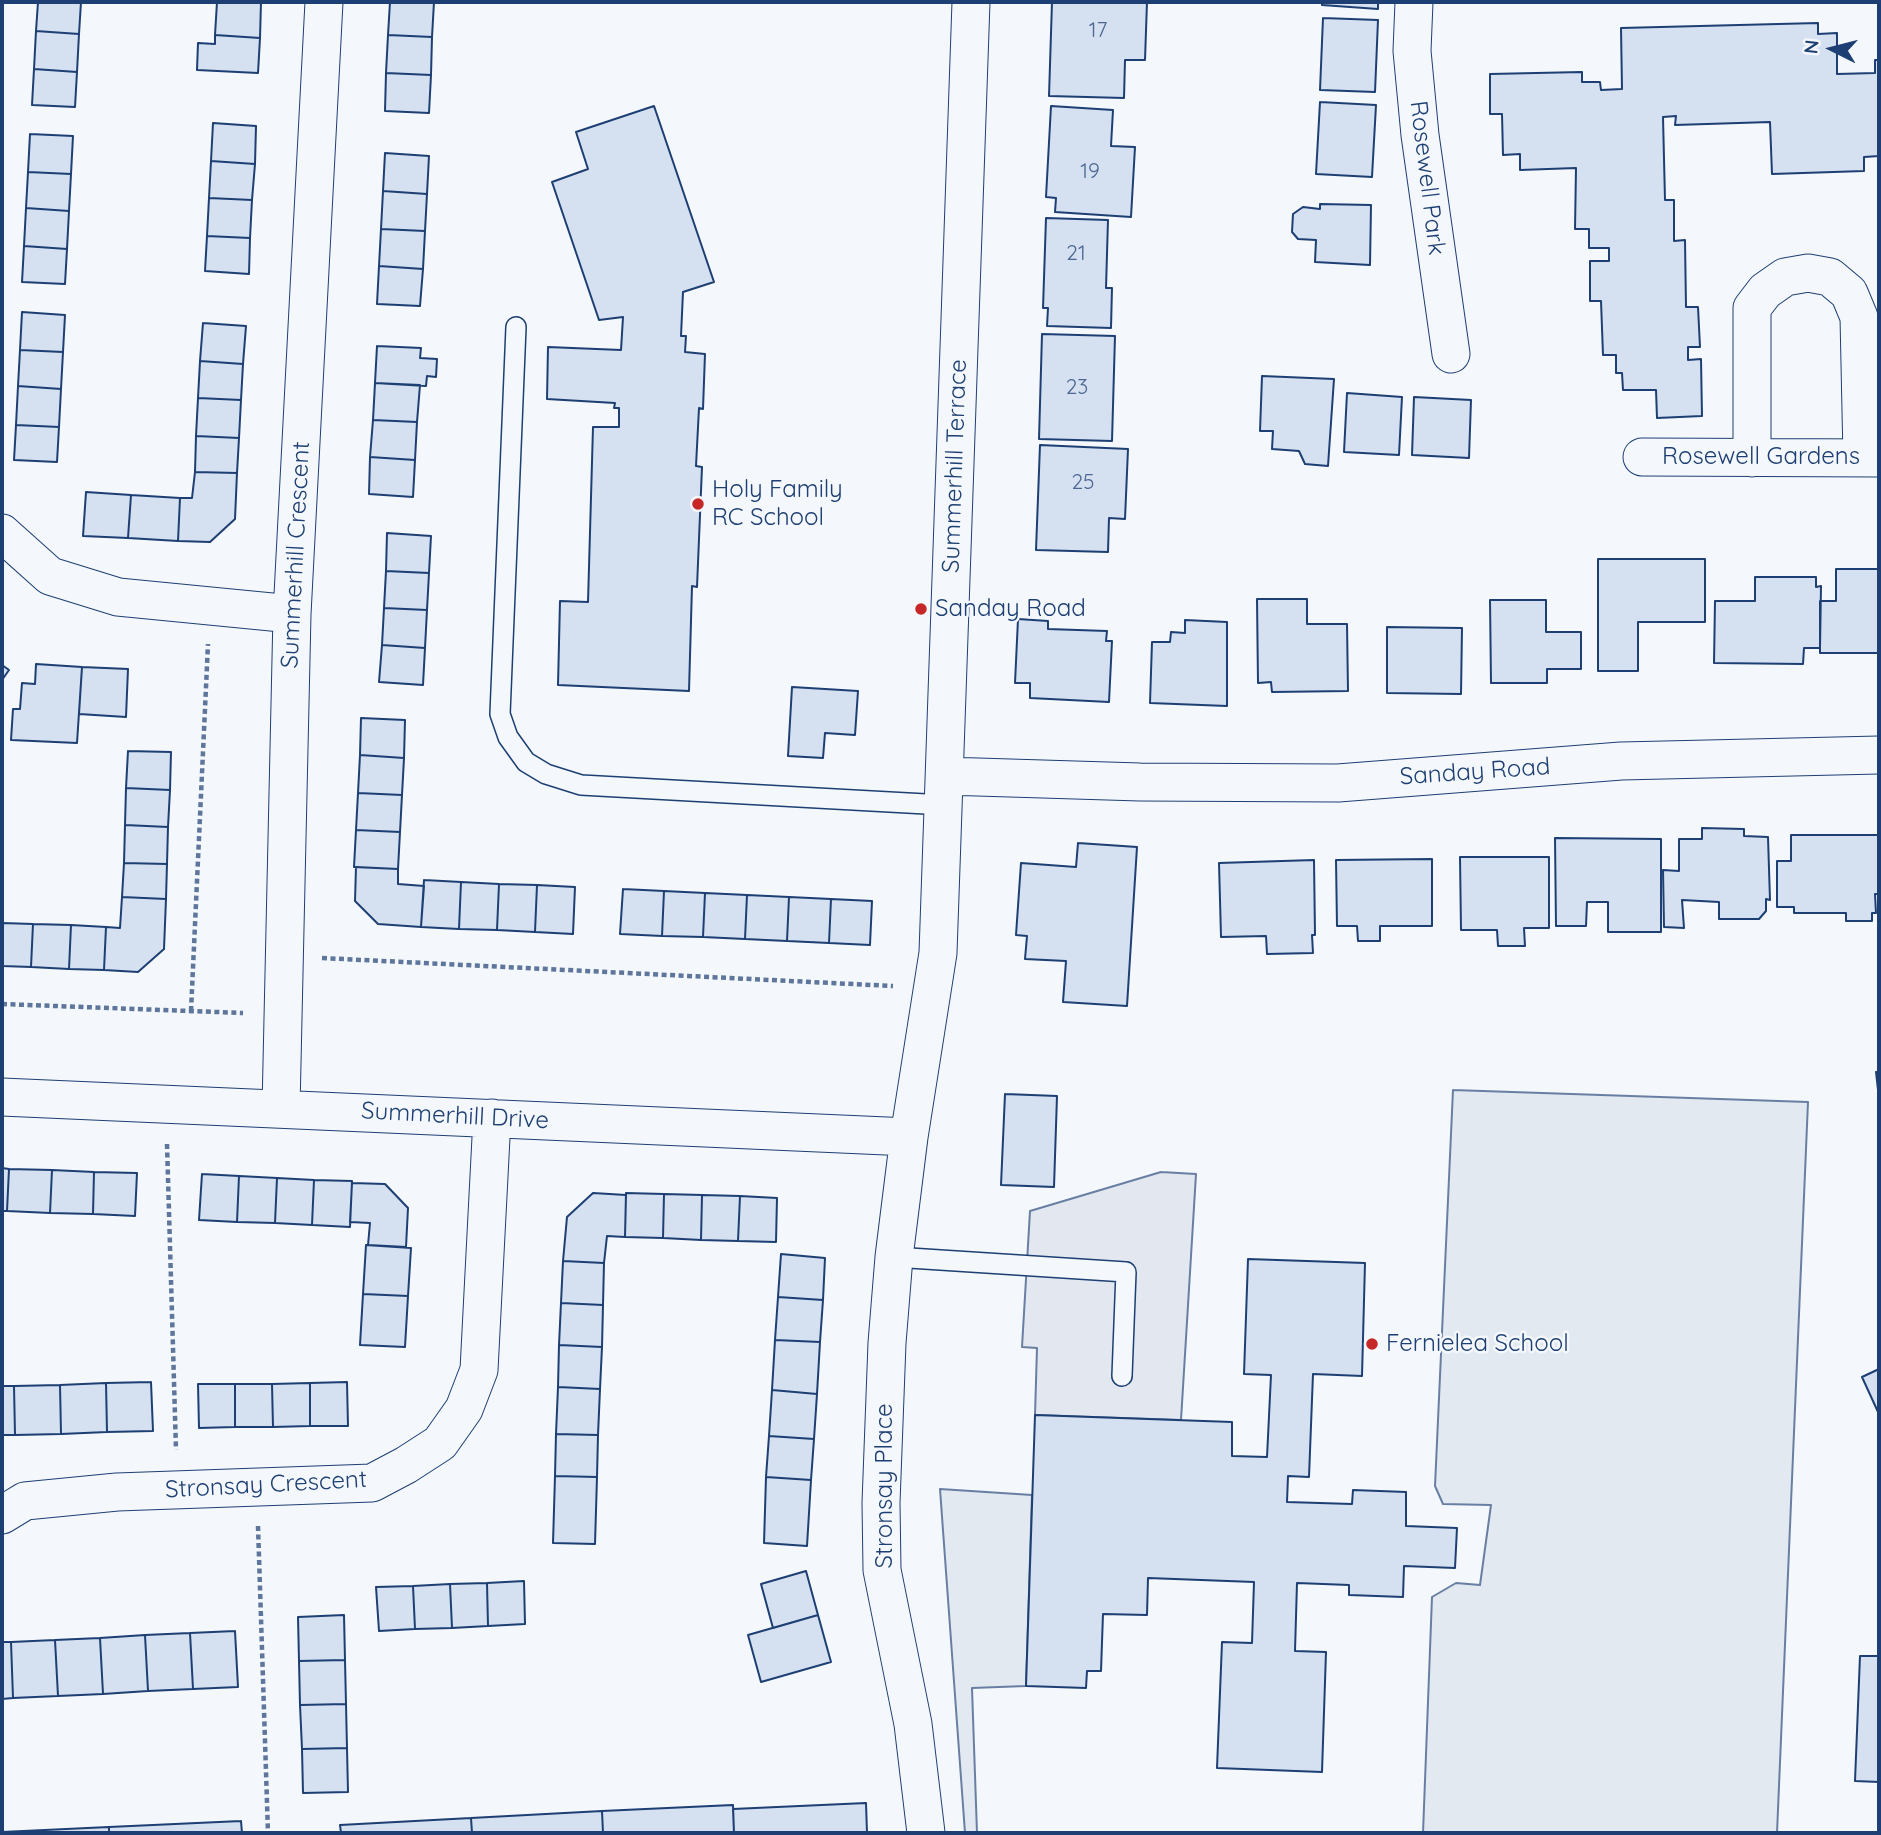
<!DOCTYPE html>
<style>
body{margin:0}
#map{position:relative;width:1881px;height:1835px;overflow:hidden;background:#f4f7fb;font-family:Quicksand,sans-serif}
canvas{display:block}
.frame{position:absolute;inset:0;border:4px solid #1d3f73;pointer-events:none}
.north{position:absolute;left:1797px;top:14px;width:70px;height:70px;-webkit-text-stroke:5px #f4f7fb;paint-order:stroke;rotate:276deg;font-size:19px;font-weight:700;line-height:28px;text-align:center;color:#1d3f73}
.north::after{content:'';display:block;margin:auto;width:24px;height:32px;background:#1d3f73;clip-path:polygon(50% 0,100% 100%,50% 72%,0 100%)}
</style>
<div id="map">
<canvas width="1881" height="1835"></canvas>
<div class="frame"></div>
<div class="north">N</div>
</div>
<script>
const ctx = document.querySelector('canvas').getContext('2d');
ctx.lineJoin = 'round';
function paint(path, color) {
  ctx.fillStyle = color;
  ctx.fill(path, 'evenodd');
}
function poly(rows) {
  const path = new Path2D();
  for (const r of rows) {
    path.moveTo(r[0], r[1]);
    for (let i = 2; i < r.length; i += 2) path.lineTo(r[i], r[i + 1]);
  }
  return path;
}
function stroke(path, color, width, dash) {
  ctx.strokeStyle = color;
  ctx.lineWidth = width;
  ctx.lineCap = dash ? 'butt' : 'round';
  ctx.setLineDash(dash || []);
  ctx.stroke(path);
}
function label(font, color, halo, rows, align = 'center') {
  ctx.font = font + ' Quicksand,sans-serif';
  ctx.lineWidth = 5;
  ctx.setLineDash([]);
  ctx.textBaseline = 'middle';
  ctx.strokeStyle = halo;
  ctx.fillStyle = color;
  for (const [text, x, y, turn = 0] of rows) {
    ctx.save();
    ctx.translate(x, y);
    ctx.rotate((+turn || 0) * Math.PI / 180);
    ctx.textAlign = isNaN(turn) ? turn : align;
    if (halo) ctx.strokeText(text, 0, 0);
    ctx.fillText(text, 0, 0);
    ctx.restore();
  }
}
const green = poly([
 [1453,1090,1808,1102,1777,1833,1423,1833,1432,1597,1456,1583,1480,1585,1491,1505,1443,1504,1435,1486,1453,1090],
 [940,1489,1032,1495,1026,1686,972,1688,977,1833,965,1833,940,1489]
]);
paint(green, '#e3e9f0');
stroke(green, '#687fa3', 2);
const parking = poly([
 [1161,1172,1196,1174,1181,1420,1035,1415,1037,1348,1022,1347,1030,1211,1161,1172]
]);
paint(parking, '#e3e8f0');
stroke(parking, '#687fa3', 2);
const building = poly([
 [38,2,81,2,79,34,36,31,38,2],
 [217,2,261,2,260,38,215,35,217,2],
 [390,2,434,2,432,37,388,35,390,2],
 [1052,2,1147,2,1145,60,1125,60,1124,98,1049,96,1052,2],
 [1322,2,1378,2,1378,9,1322,5,1322,2],
 [1323,18,1378,20,1375,92,1320,90,1323,18],
 [1818,23,1818,34,1837,33,1837,74,1875,73,1875,60,1879,60,1879,156,1864,157,1864,171,1772,174,1770,122,1675,125,1676,116,1663,117,1665,200,1674,200,1674,241,1685,240,1686,307,1698,307,1700,347,1688,347,1688,360,1701,359,1702,416,1657,418,1656,390,1623,390,1622,373,1616,373,1616,355,1603,355,1601,301,1590,301,1590,261,1609,261,1609,248,1589,248,1589,229,1575,229,1576,168,1520,170,1520,154,1503,155,1502,114,1490,114,1490,74,1582,72,1582,82,1600,82,1601,90,1622,89,1621,28,1818,23],
 [36,31,79,34,77,72,34,69,36,31],
 [215,35,260,38,258,73,197,70,198,43,215,44,215,35],
 [388,35,432,37,431,75,386,73,388,35],
 [34,69,77,72,75,107,32,105,34,69],
 [386,73,431,75,429,113,385,111,386,73],
 [1320,102,1376,105,1372,177,1316,174,1320,102],
 [654,106,714,282,683,292,681,336,686,336,685,352,705,354,703,409,699,408,696,466,702,467,697,587,692,586,689,691,558,685,560,601,588,602,593,427,619,427,619,408,614,408,615,403,547,399,548,347,621,350,623,317,599,320,552,182,588,169,576,132,654,106],
 [1051,106,1113,110,1111,146,1135,147,1131,217,1055,212,1056,198,1046,197,1051,106],
 [213,123,256,126,255,164,211,161,213,123],
 [30,134,73,136,71,174,28,172,30,134],
 [385,153,429,156,427,194,383,191,385,153],
 [211,161,255,164,252,200,209,198,211,161],
 [28,172,71,174,69,211,26,208,28,172],
 [383,191,427,194,425,231,381,229,383,191],
 [209,198,252,200,250,238,207,236,209,198],
 [1320,204,1371,205,1370,265,1315,262,1316,240,1298,239,1292,232,1293,214,1303,207,1320,209,1320,204],
 [26,208,69,211,67,249,24,246,26,208],
 [1046,218,1108,220,1106,288,1112,288,1111,328,1047,326,1048,308,1043,308,1046,218],
 [381,229,425,231,423,269,379,266,381,229],
 [207,236,250,238,249,274,205,271,207,236],
 [24,246,67,249,65,284,22,282,24,246],
 [379,266,423,269,420,306,377,304,379,266],
 [22,312,65,315,63,352,20,350,22,312],
 [203,323,246,326,243,364,200,361,203,323],
 [1042,334,1115,336,1112,441,1039,439,1042,334],
 [377,346,421,348,420,358,437,359,436,377,427,376,426,386,375,383,377,346],
 [20,350,63,352,61,389,18,386,20,350],
 [200,361,243,364,241,400,198,398,200,361],
 [1262,376,1334,379,1328,466,1305,464,1299,451,1272,449,1273,431,1260,431,1262,376],
 [375,383,420,385,417,422,373,420,375,383],
 [18,386,61,389,59,427,16,425,18,386],
 [1347,393,1402,397,1399,455,1344,452,1347,393],
 [1414,397,1471,400,1469,458,1412,455,1414,397],
 [198,398,241,400,239,438,196,436,198,398],
 [373,420,417,422,415,460,370,457,373,420],
 [16,425,59,427,57,462,14,460,16,425],
 [196,436,239,438,237,473,195,472,196,436],
 [1040,445,1128,449,1125,519,1109,518,1108,552,1036,550,1040,445],
 [370,457,415,460,413,497,369,494,370,457],
 [195,472,237,473,235,519,210,542,178,541,180,498,192,498,195,472],
 [86,492,131,495,128,538,83,536,86,492],
 [131,495,180,498,178,541,128,538,131,495],
 [387,533,431,536,429,573,386,571,387,533],
 [1598,559,1705,559,1705,622,1638,622,1638,671,1598,671,1598,559],
 [1836,569,1879,569,1879,653,1820,653,1820,601,1836,601,1836,569],
 [386,571,429,573,427,610,384,608,386,571],
 [1755,577,1816,577,1816,587,1821,586,1820,648,1804,648,1803,664,1714,663,1715,601,1755,601,1755,577],
 [1257,599,1307,599,1307,624,1347,624,1348,691,1272,692,1271,682,1258,683,1257,599],
 [1490,600,1546,600,1546,632,1581,632,1581,669,1547,669,1547,683,1491,683,1490,600],
 [384,608,427,610,425,648,382,645,384,608],
 [1018,619,1048,621,1048,629,1107,631,1106,641,1112,641,1109,702,1030,698,1030,683,1015,683,1018,619],
 [1185,620,1227,622,1227,706,1150,703,1152,642,1170,642,1171,632,1185,633,1185,620],
 [1387,627,1462,628,1461,694,1387,693,1387,627],
 [382,645,425,648,423,685,379,682,382,645],
 [36,664,82,667,77,743,11,740,13,709,20,709,22,683,35,684,36,664],
 [2,665,9,670,2,680,2,665],
 [82,667,128,669,126,717,79,714,82,667],
 [792,687,858,691,855,735,825,733,823,758,788,756,792,687],
 [361,718,405,720,404,758,360,755,361,718],
 [128,751,171,752,170,790,126,788,128,751],
 [360,755,404,758,402,795,358,793,360,755],
 [126,788,170,790,168,827,125,825,126,788],
 [358,793,402,795,400,832,356,830,358,793],
 [125,825,168,827,167,864,124,863,125,825],
 [1702,828,1744,829,1744,836,1768,837,1770,900,1766,899,1766,911,1759,919,1719,919,1719,902,1682,900,1684,928,1664,927,1663,870,1679,871,1679,839,1702,839,1702,828],
 [356,830,400,832,398,869,354,867,356,830],
 [1791,835,1878,835,1878,894,1875,894,1876,913,1872,913,1872,921,1846,921,1846,913,1794,913,1794,907,1777,907,1777,861,1791,861,1791,835],
 [1555,838,1661,839,1661,932,1608,932,1608,902,1587,902,1586,926,1556,926,1555,838],
 [1078,843,1137,847,1127,1006,1063,1002,1066,961,1025,959,1027,936,1016,935,1021,863,1076,867,1078,843],
 [1460,857,1549,857,1549,928,1524,928,1525,946,1498,946,1497,930,1461,930,1460,857],
 [1432,859,1432,926,1380,926,1380,941,1358,941,1357,926,1337,926,1336,860,1432,859],
 [1314,860,1315,935,1312,935,1313,953,1267,954,1266,936,1221,937,1219,863,1314,860],
 [124,863,167,864,166,899,122,897,124,863],
 [356,867,398,869,398,884,424,886,421,927,378,924,355,901,356,867],
 [424,880,461,882,459,929,421,927,424,880],
 [461,882,499,884,497,930,459,929,461,882],
 [499,884,537,885,535,932,497,930,499,884],
 [537,885,575,887,573,934,535,932,537,885],
 [623,889,664,891,662,936,620,934,623,889],
 [664,891,705,893,703,937,662,936,664,891],
 [705,893,747,895,745,939,703,937,705,893],
 [747,895,789,897,787,941,745,939,747,895],
 [122,897,166,899,164,949,138,972,104,970,106,927,120,928,122,897],
 [789,897,831,899,829,943,787,941,789,897],
 [831,899,872,901,870,945,829,943,831,899],
 [2,923,33,924,31,967,2,966,2,923],
 [33,924,71,925,69,969,31,967,33,924],
 [71,925,106,927,104,970,69,969,71,925],
 [1876,1072,1879,1072,1879,1099,1876,1072],
 [1005,1094,1057,1096,1054,1187,1001,1185,1005,1094],
 [2,1168,9,1169,7,1211,2,1211,2,1168],
 [9,1169,52,1170,50,1213,7,1211,9,1169],
 [52,1170,94,1172,93,1214,50,1213,52,1170],
 [94,1172,137,1173,135,1216,93,1214,94,1172],
 [202,1174,239,1176,237,1222,199,1220,202,1174],
 [239,1176,277,1178,275,1223,237,1222,239,1176],
 [277,1178,314,1180,312,1225,275,1223,277,1178],
 [314,1180,352,1181,350,1227,312,1225,314,1180],
 [352,1183,385,1184,408,1208,406,1247,368,1245,370,1223,350,1222,352,1183],
 [593,1193,626,1195,625,1237,607,1236,604,1263,563,1261,567,1217,593,1193],
 [626,1193,664,1194,663,1238,625,1237,626,1193],
 [664,1194,702,1195,701,1240,663,1238,664,1194],
 [702,1195,740,1196,738,1241,701,1240,702,1195],
 [740,1196,777,1198,776,1242,738,1241,740,1196],
 [366,1245,411,1248,408,1296,363,1294,366,1245],
 [781,1254,825,1258,823,1300,778,1297,781,1254],
 [1248,1259,1365,1263,1362,1376,1313,1374,1309,1477,1288,1476,1287,1502,1352,1504,1353,1490,1406,1492,1406,1526,1457,1528,1455,1568,1404,1566,1403,1597,1349,1595,1349,1585,1297,1583,1295,1651,1326,1652,1322,1772,1217,1768,1222,1642,1252,1643,1254,1582,1148,1578,1147,1615,1103,1614,1101,1671,1087,1671,1086,1688,1026,1686,1035,1415,1232,1422,1232,1456,1267,1457,1271,1375,1244,1374,1248,1259],
 [563,1261,604,1263,603,1305,561,1303,563,1261],
 [363,1294,408,1296,405,1347,360,1345,363,1294],
 [778,1297,823,1300,820,1342,775,1340,778,1297],
 [561,1303,603,1305,602,1347,559,1345,561,1303],
 [775,1340,820,1342,817,1394,772,1390,775,1340],
 [559,1345,602,1347,600,1389,558,1387,559,1345],
 [1879,1369,1879,1412,1878,1412,1862,1377,1879,1369],
 [151,1382,153,1431,107,1432,106,1383,151,1382],
 [347,1382,348,1426,310,1426,310,1383,347,1382],
 [106,1383,107,1432,61,1434,60,1385,106,1383],
 [310,1383,310,1426,273,1427,272,1384,310,1383],
 [198,1384,235,1384,235,1427,199,1428,198,1384],
 [235,1384,272,1384,273,1427,235,1427,235,1384],
 [60,1385,61,1434,15,1435,14,1386,60,1385],
 [2,1386,14,1386,15,1435,2,1435,2,1386],
 [558,1387,600,1389,598,1435,556,1434,558,1387],
 [772,1390,817,1394,814,1439,769,1436,772,1390],
 [556,1434,598,1435,597,1477,555,1476,556,1434],
 [769,1436,814,1439,811,1480,766,1477,769,1436],
 [555,1476,597,1477,595,1544,553,1543,555,1476],
 [766,1477,811,1480,807,1546,764,1543,766,1477],
 [806,1571,818,1615,773,1628,761,1584,806,1571],
 [524,1581,525,1624,488,1626,487,1583,524,1581],
 [487,1583,488,1626,452,1628,450,1584,487,1583],
 [450,1584,452,1628,415,1629,413,1586,450,1584],
 [413,1586,415,1629,379,1631,376,1587,413,1586],
 [344,1615,345,1660,299,1661,298,1617,344,1615],
 [818,1615,831,1662,761,1682,748,1635,818,1615],
 [235,1631,238,1687,193,1689,190,1633,235,1631],
 [190,1633,193,1689,148,1691,145,1635,190,1633],
 [145,1635,148,1691,103,1694,100,1638,145,1635],
 [100,1638,103,1694,58,1696,55,1640,100,1638],
 [55,1640,58,1696,13,1698,11,1642,55,1640],
 [2,1642,11,1642,13,1698,2,1699,2,1642],
 [1860,1656,1879,1656,1879,1782,1855,1781,1860,1656],
 [345,1660,346,1704,300,1705,299,1661,345,1660],
 [346,1704,347,1748,302,1749,300,1705,346,1704],
 [347,1748,348,1792,303,1793,302,1749,347,1748],
 [866,1803,867,1833,734,1833,733,1809,866,1803],
 [733,1805,734,1833,603,1833,602,1811,733,1805],
 [602,1811,603,1833,472,1833,471,1818,602,1811],
 [471,1818,472,1833,341,1833,340,1825,471,1818],
 [241,1821,242,1833,109,1833,109,1827,241,1821],
 [109,1827,109,1833,2,1833,2,1832,109,1827]
]);
paint(building, '#d5e0f0');
stroke(building, '#1d3f73', 2);
const service = poly([
 [516,327,500,714,508,737,526,762,546,774,581,785,944,805],
 [894,1257,1126,1272,1122,1376]
]);
const minor = poly([
 [1414,2,1412,51,1420,135,1451,354],
 [1642,457,1879,458],
 [1752,458,1752,308,1765,291,1785,277,1808,273,1830,277,1849,293,1859,317,1862,458],
 [2,533,50,576,118,597,292,614],
 [945,776,1140,782,1338,783,1621,761,1879,755],
 [2,1097,909,1137],
 [281,1108,292,614,324,2],
 [2,1515,25,1501,117,1492,372,1483,406,1465,440,1443,464,1409,479,1370,492,1118],
 [926,1833,913,1724,882,1570,881,1503,887,1343,894,1257,909,1137,938,953,971,2]
]);
stroke(service, '#1d3f73', 22);
stroke(minor, '#1d3f73', 39);
stroke(poly([
 [322,958,893,986],
 [2,1004,243,1013],
 [191,1011,208,644],
 [167,1144,176,1450],
 [258,1526,268,1833]
]), '#5e769c', 4.5, [5, 3.5]);
stroke(service, '#f4f7fb', 19);
stroke(minor, '#f4f7fb', 37);
for (const [x, y, r, color] of [
 [698,504,7,"#c62828"],
 [921,609,7,"#c62828"],
 [1372,1344,7,"#c62828"]
]) {
  const dot = new Path2D();
  dot.arc(x, y, r, 0, 2 * Math.PI);
  ctx.fillStyle = color;
  ctx.fill(dot);
  stroke(dot, '#f4f7fb', 2.5);
}
label('21px', '#4b6792', null, [
 ["17",1098,31],
 ["19",1090,172],
 ["21",1076,254],
 ["23",1077,388],
 ["25",1083,483]
]);
label('24px', '#1d3f73', '#f4f7fb', [
 ["Rosewell Park",1427,178,83],
 ["Rosewell Gardens",1761,457],
 ["Summerhill Terrace",955,466,-88],
 ["Summerhill Crescent",296,555,-87],
 ["Sanday Road",1475,772,-4],
 ["Summerhill Drive",455,1116,3],
 ["Stronsay Crescent",266,1485,-3],
 ["Stronsay Place",885,1486,-90]
]);
label('24px', '#1d3f73', '#f4f7fb', [
 ["Holy Family",712,490],
 ["RC School",712,518],
 ["Sanday Road",935,609],
 ["Fernielea School",1386,1344]
], 'left');
</script>
